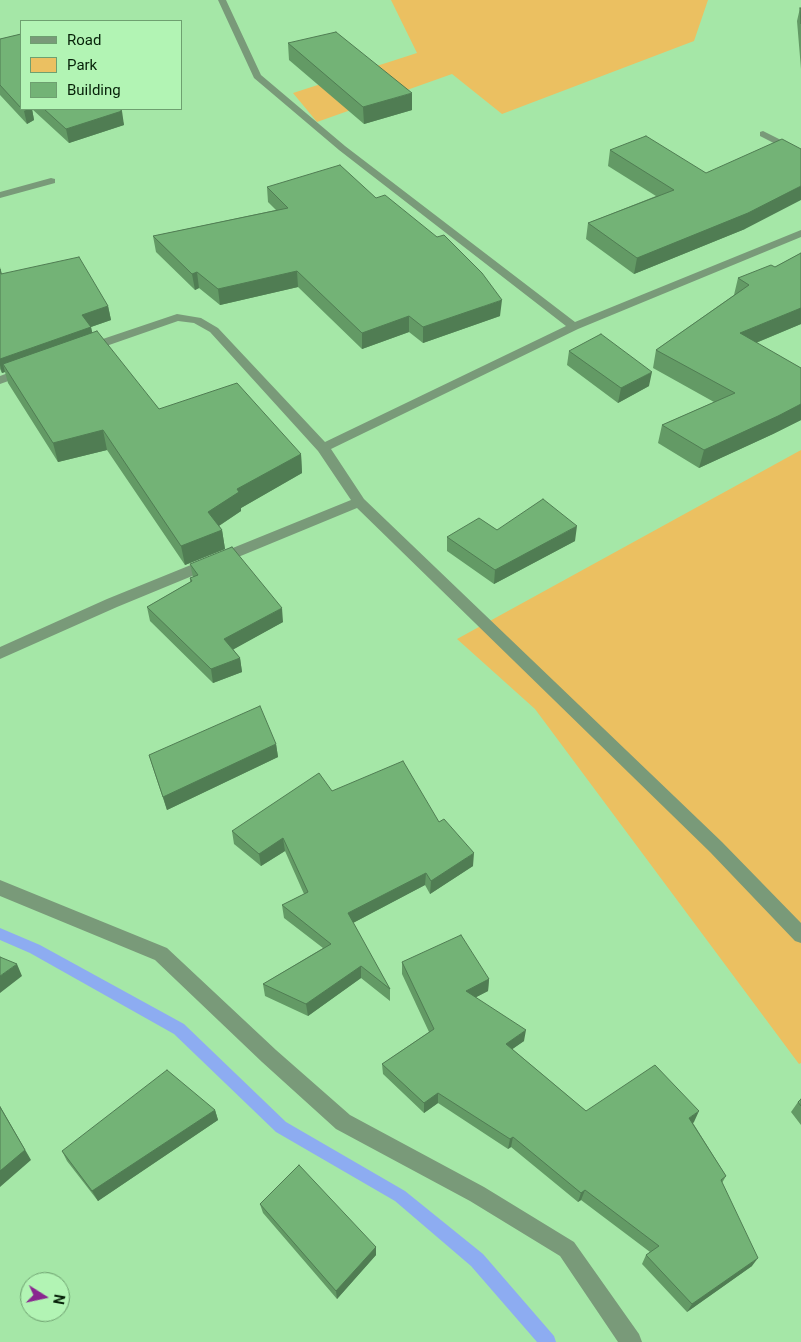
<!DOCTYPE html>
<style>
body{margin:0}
#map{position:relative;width:801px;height:1342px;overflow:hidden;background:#a5e7a7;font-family:Roboto,sans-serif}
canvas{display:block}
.legend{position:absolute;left:20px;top:20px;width:162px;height:90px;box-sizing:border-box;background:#b2f4b4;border:1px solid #6ea070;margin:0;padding:6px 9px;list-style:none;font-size:15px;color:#072109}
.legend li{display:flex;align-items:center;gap:10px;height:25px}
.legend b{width:25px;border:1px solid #6ea070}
.north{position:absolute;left:20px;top:1272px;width:50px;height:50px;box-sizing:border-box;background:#b2f4b4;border:1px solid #6ea070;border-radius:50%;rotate:100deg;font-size:14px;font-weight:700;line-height:20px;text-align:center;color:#072109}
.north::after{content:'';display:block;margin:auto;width:18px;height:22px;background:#89268f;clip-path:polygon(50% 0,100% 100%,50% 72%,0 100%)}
</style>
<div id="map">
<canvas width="801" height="1342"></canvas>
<ul class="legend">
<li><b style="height:6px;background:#799a79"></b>Road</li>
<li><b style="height:14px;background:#ebc061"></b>Park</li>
<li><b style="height:14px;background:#73b376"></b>Building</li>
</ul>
<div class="north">N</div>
</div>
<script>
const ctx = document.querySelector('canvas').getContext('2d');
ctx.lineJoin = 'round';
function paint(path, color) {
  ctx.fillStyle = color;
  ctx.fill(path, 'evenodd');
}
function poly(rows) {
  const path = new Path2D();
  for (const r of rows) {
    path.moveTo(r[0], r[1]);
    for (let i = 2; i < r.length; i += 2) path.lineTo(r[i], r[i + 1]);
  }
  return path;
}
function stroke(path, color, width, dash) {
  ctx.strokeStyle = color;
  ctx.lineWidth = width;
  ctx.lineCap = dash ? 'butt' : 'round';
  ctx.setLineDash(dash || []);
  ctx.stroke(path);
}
paint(poly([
 [391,0,708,0,694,41,502,114,452,74,317,122,293,93,417,53],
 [801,450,801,1063,799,1064,535,709,457,639]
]), '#ebc061');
paint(poly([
 [0,928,40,945,184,1024,286,1122,405,1191,483,1254,554,1336,556,1342,537,1342,471,1266,395,1201,276,1132,174,1034,30,953,0,940,0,928]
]), '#8dacf1');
paint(poly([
 [218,0,226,0,261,75,345,146,575,322,801,230,801,237,578,329,331,449,364,499,722,842,801,923,801,943,795,941,710,852,357,508,117,607,0,659,0,647,107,599,351,500,318,451,210,332,194,323,178,321,89,352,85,351,83,348,85,345,177,314,201,318,218,328,325,442,566,326,339,150,254,78,218,0],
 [763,131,801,150,801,157,760,136,760,132,763,131],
 [51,178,55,179,55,183,0,198,0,192,51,178],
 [24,367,28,368,30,371,28,374,0,384,0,376,24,367],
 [0,880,167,948,276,1050,350,1115,484,1187,574,1242,639,1334,642,1342,618,1342,560,1256,470,1201,336,1129,262,1062,155,960,0,896,0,880]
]), '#799a79');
paint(poly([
 [800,8,801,8,801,69,797,21],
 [21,34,21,109,32,109,34,120,27,124,0,95,0,39],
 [288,43,412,110,364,124,289,60],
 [32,109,119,109,124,125,69,143],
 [610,150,706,173,745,229,634,274,586,239,588,223,656,196,608,166],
 [267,187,500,316,423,343,409,332,362,349,298,287,220,305,199,288,195,290,156,252,153,236,276,210,268,202],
 [801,253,801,324,756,343,801,368,801,420,773,434,699,468,658,443,662,425,714,402,653,368,656,350,734,295,738,278,775,267],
 [0,267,2,274,108,306,111,320,91,327,92,333,159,409,301,454,302,473,241,508,241,511,219,526,222,530,225,549,185,565,107,450,58,462,8,383,5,372,2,373,0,369],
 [569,351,649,386,618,403,567,365],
 [497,530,575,541,494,584,447,551,447,537],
 [190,564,283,622,233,649,240,658,242,672,213,683,150,621,147,607,190,582,190,578,193,577],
 [276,744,278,757,167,810,153,768,149,755],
 [332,791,439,822,473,866,430,894,425,885,353,923,390,989,390,1001,361,978,308,1016,265,996,263,984,323,948,284,918,282,905,304,894,285,851,261,866,234,844,232,831],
 [402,962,489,979,488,991,476,997,524,1041,512,1049,586,1111,694,1122,693,1123,726,1176,722,1183,752,1266,687,1312,642,1264,646,1255,650,1252,581,1200,578,1202,511,1147,508,1149,438,1103,424,1113,383,1074,382,1064,429,1032,402,974],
 [801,1099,801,1125,791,1112,798,1102],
 [215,1110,218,1120,98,1201,67,1161,62,1151],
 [260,1204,376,1247,376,1255,337,1299,263,1213]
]), '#639a65');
paint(poly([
 [412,93,412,110,364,124,363,107],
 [28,109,32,109,34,120,27,124,24,111],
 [122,111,124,125,69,143,66,129],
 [801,186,801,200,745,229,634,274,637,258],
 [297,271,298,287,220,305,218,289],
 [197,272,199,288,195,290,192,274],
 [502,300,500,316,423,343,423,327],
 [108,306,111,320,85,329,82,315],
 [801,308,801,324,736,351,740,333],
 [409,316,409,332,362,349,362,333],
 [91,327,94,341,3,364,5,372,2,373,0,365,0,359],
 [652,372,649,386,618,403,621,388],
 [801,404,801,420,773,434,699,468,704,450],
 [103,430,107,450,58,462,53,443],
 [301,454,302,473,241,508,241,511,211,531,208,512,237,489],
 [577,526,575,541,494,584,495,570],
 [222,530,225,549,185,565,181,546],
 [282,608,283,622,227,653,224,639],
 [240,658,242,672,213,683,211,669],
 [276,744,278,757,167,810,163,797],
 [283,838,285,851,261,866,259,854],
 [474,853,473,866,430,894,431,881],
 [426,873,425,885,349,925,348,913],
 [17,964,22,976,0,993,0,976],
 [361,966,361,978,308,1016,306,1004],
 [489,979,488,991,465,1003,466,991],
 [526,1030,524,1041,504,1055,506,1044],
 [438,1093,438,1103,424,1113,424,1103],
 [0,1106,31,1160,0,1187],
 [215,1110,218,1120,98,1201,92,1191],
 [699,1111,694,1122,685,1128,689,1118],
 [513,1137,511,1147,508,1149,510,1139],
 [585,1190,581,1200,578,1202,581,1193],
 [376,1247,376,1255,337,1299,336,1291],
 [758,1258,752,1266,687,1312,692,1304]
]), '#507d53');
const building = poly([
 [800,8,801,8,801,24,800,8],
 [336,32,412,93,363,107,288,43,336,32],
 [21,34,21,108,0,85,0,39,21,34],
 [44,109,119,109,122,111,66,129,44,109],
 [646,136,706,173,782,139,801,149,801,186,748,213,637,258,588,223,674,190,610,150,646,136],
 [340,165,376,198,385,195,437,237,444,235,482,273,502,300,423,327,409,316,362,333,297,271,218,289,197,272,192,274,153,236,288,208,267,187,340,165],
 [801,253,801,308,740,333,801,368,801,404,778,416,704,450,662,425,735,393,656,350,749,285,738,278,771,265,775,267,801,253],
 [79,257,108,306,82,315,91,327,0,359,0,269,1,274,79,257],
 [97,331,159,409,237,383,301,454,237,489,239,492,208,512,222,530,181,546,103,430,53,443,3,364,97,331],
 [601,334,652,372,621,388,569,351,601,334],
 [543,499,577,526,495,570,447,537,479,518,497,530,543,499],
 [232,547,282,608,224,639,240,658,211,669,147,607,192,581,190,578,198,575,190,564,232,547],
 [260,706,276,744,163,797,149,755,260,706],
 [403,761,439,822,444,819,474,853,431,881,426,873,348,913,390,989,361,966,306,1004,263,984,331,944,282,905,308,892,283,838,259,854,232,831,319,773,332,791,403,761],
 [461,935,489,979,466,991,526,1030,506,1044,586,1111,655,1065,699,1111,689,1118,726,1176,721,1180,758,1258,692,1304,646,1255,659,1246,585,1190,581,1193,513,1137,510,1139,438,1093,424,1103,382,1064,434,1029,402,962,461,935],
 [0,957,17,964,0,976,0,957],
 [167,1070,215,1110,92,1191,62,1151,167,1070],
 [801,1099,801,1106,798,1102,801,1099],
 [0,1107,25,1150,0,1171,0,1107],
 [299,1165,376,1247,336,1291,260,1204,299,1165]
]);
paint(building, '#73b376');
stroke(building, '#507d53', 1);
</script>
